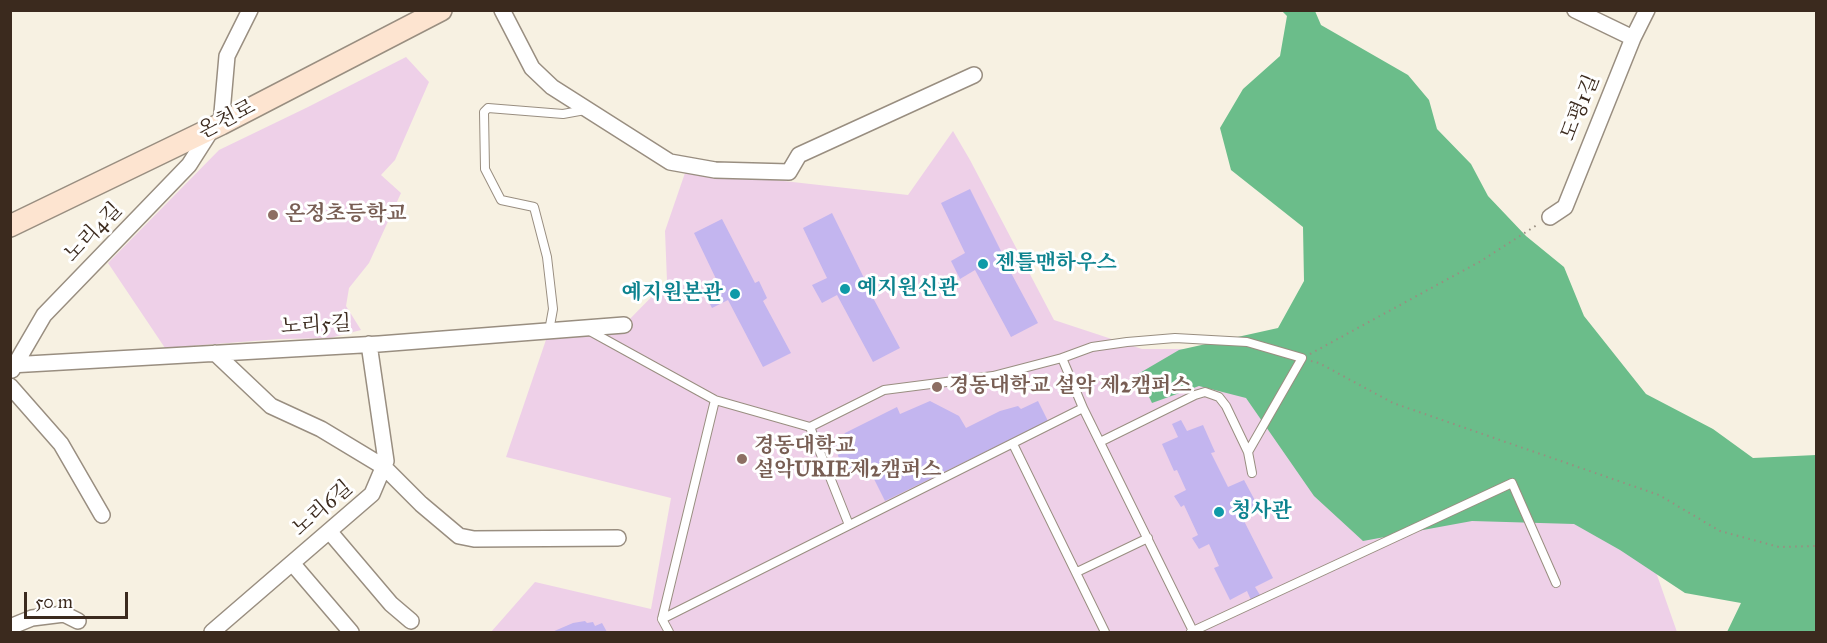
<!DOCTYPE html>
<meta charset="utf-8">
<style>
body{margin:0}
#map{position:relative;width:1827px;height:643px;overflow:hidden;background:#f7f1e2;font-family:"IM FELL Great Primer",serif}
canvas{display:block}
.frame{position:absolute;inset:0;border:12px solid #3b2a1e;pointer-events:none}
.scale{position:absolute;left:24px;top:592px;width:104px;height:27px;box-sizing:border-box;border:3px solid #3b2a1e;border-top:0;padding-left:8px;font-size:18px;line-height:21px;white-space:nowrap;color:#3b2a1e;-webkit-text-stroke:4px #fff;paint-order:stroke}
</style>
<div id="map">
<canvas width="1827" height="643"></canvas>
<div class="frame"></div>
<div class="scale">50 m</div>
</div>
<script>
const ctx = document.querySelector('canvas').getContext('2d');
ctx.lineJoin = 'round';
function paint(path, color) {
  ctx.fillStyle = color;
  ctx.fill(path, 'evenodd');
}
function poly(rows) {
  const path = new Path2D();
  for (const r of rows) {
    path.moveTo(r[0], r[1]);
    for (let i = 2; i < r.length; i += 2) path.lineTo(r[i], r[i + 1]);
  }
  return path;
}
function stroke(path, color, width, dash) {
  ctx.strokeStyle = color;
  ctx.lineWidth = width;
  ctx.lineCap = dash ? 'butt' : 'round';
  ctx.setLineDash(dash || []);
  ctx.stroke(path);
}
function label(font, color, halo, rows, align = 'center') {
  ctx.font = font + ' "IM FELL Great Primer","Noto Serif KR",serif';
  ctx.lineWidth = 6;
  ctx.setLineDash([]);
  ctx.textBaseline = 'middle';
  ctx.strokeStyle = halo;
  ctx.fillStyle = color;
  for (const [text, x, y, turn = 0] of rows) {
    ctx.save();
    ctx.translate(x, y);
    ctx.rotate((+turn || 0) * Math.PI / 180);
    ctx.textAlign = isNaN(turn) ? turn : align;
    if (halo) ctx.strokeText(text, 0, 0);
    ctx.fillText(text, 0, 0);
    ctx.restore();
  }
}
paint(poly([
 [406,57,429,82,395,160,381,175,401,193,369,263,349,288,346,306,361,330,330,338,279,339,165,348,108,263,219,150,308,107],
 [953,131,970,160,1054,320,1142,349,1223,349,1650,555,1677,632,491,632,535,582,651,609,671,498,506,457,549,331,624,325,667,281,665,231,686,170,908,195]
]), '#eed0e8');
paint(poly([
 [1282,11,1315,11,1321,25,1408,75,1429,100,1437,129,1471,164,1488,196,1526,236,1564,267,1584,316,1646,394,1713,429,1753,458,1816,455,1816,632,1727,632,1741,603,1685,593,1620,550,1574,524,1472,521,1363,541,1314,496,1246,398,1199,386,1152,403,1138,374,1179,350,1278,328,1304,281,1303,227,1231,170,1220,128,1243,89,1280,56,1287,16]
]), '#6bbd8a');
paint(poly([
 [970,189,1002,253,1006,251,1015,268,1010,271,1038,323,1011,337,975,270,960,279,951,261,965,253,941,203],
 [832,213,864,278,868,276,877,293,872,296,900,348,873,362,837,295,822,303,812,285,827,278,803,228],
 [722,219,755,283,759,281,767,298,763,301,791,353,763,367,728,300,712,308,703,291,718,283,694,233],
 [930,401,959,416,966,428,1000,411,1018,406,1021,409,1038,401,1048,421,885,501,870,471,852,473,841,465,837,452,841,439,845,433,897,407,900,414],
 [1181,420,1187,431,1203,425,1215,452,1211,453,1228,487,1244,480,1259,508,1242,517,1273,578,1255,587,1260,595,1251,600,1247,591,1230,600,1214,568,1219,566,1209,544,1199,549,1192,538,1198,535,1184,505,1181,507,1174,496,1186,490,1177,470,1174,471,1162,444,1178,437,1172,424],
 [585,621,587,623,593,622,595,626,602,623,607,632,552,632,573,623]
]), '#c3b5ef');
const lane = poly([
 [588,330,715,400,810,427,849,525],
 [549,331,553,309,547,257,534,207,501,200,485,169,484,112,488,108,563,114,585,110],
 [1062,358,1092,347,1127,342,1175,338,1247,342,1302,358,1248,452],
 [810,427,884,390,993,376,1062,358,1083,408],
 [1100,442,1195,395,1205,392,1219,397,1226,406,1248,452,1252,473],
 [1013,444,1105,632],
 [1077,572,1148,538],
 [662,619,715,400],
 [669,632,662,619,1083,408,1193,631],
 [1191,632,1512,483,1556,583]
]);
const street = poly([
 [502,10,532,68,552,87,670,162,715,170,789,172,799,155,974,75],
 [1575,10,1633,38],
 [221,124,227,56,250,10],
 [1550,217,1565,207,1633,38,1647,10],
 [215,353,271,406,321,429,384,467,421,504,459,536,474,539,618,538],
 [10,365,379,344,624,325],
 [12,370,44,315,189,165,212,129],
 [10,386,61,444,102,515],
 [329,531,391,604,411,621],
 [292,563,351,632],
 [10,627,32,618,64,614,78,621],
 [212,632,372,494,386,461,369,344]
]);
const secondary = poly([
 [10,226,221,124,441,10]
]);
stroke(lane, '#998e80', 10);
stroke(street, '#998e80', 18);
stroke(secondary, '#998e80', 24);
stroke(poly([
 [1310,354,1481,261,1537,225],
 [1311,361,1319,363,1393,403,1659,495,1720,531,1779,547,1816,546]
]), '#998e80', 2, [1.5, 4.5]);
stroke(lane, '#fff', 8);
stroke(street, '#fff', 15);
stroke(secondary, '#fde4d0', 21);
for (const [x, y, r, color] of [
 [273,215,6,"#8d6e63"],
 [983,264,6,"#0f9aa8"],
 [845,289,6,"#0f9aa8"],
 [735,294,6,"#0f9aa8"],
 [937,387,6,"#8d6e63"],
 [742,459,6,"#8d6e63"],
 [1219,512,6,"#0f9aa8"]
]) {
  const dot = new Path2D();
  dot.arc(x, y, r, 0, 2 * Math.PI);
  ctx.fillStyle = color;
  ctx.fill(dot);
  stroke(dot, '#fff', 2);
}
label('21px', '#3b2a1e', '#fff', [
 ["도평1길",1581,108,-68],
 ["온천로",227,120,-27],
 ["노리4길",94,233,-46],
 ["노리5길",316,326,-3],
 ["노리6길",323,509,-41]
]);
label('bold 21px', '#785e54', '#fff', [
 ["온정초등학교",285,215],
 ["경동대학교 설악 제2캠퍼스",949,387],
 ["경동대학교",754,447],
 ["설악URIE제2캠퍼스",754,471]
], 'left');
label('bold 21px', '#0d838f', '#fff', [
 ["젠틀맨하우스",995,264],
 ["예지원신관",857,289],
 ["예지원본관",723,294,"right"],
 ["청사관",1231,512]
], 'left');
</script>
